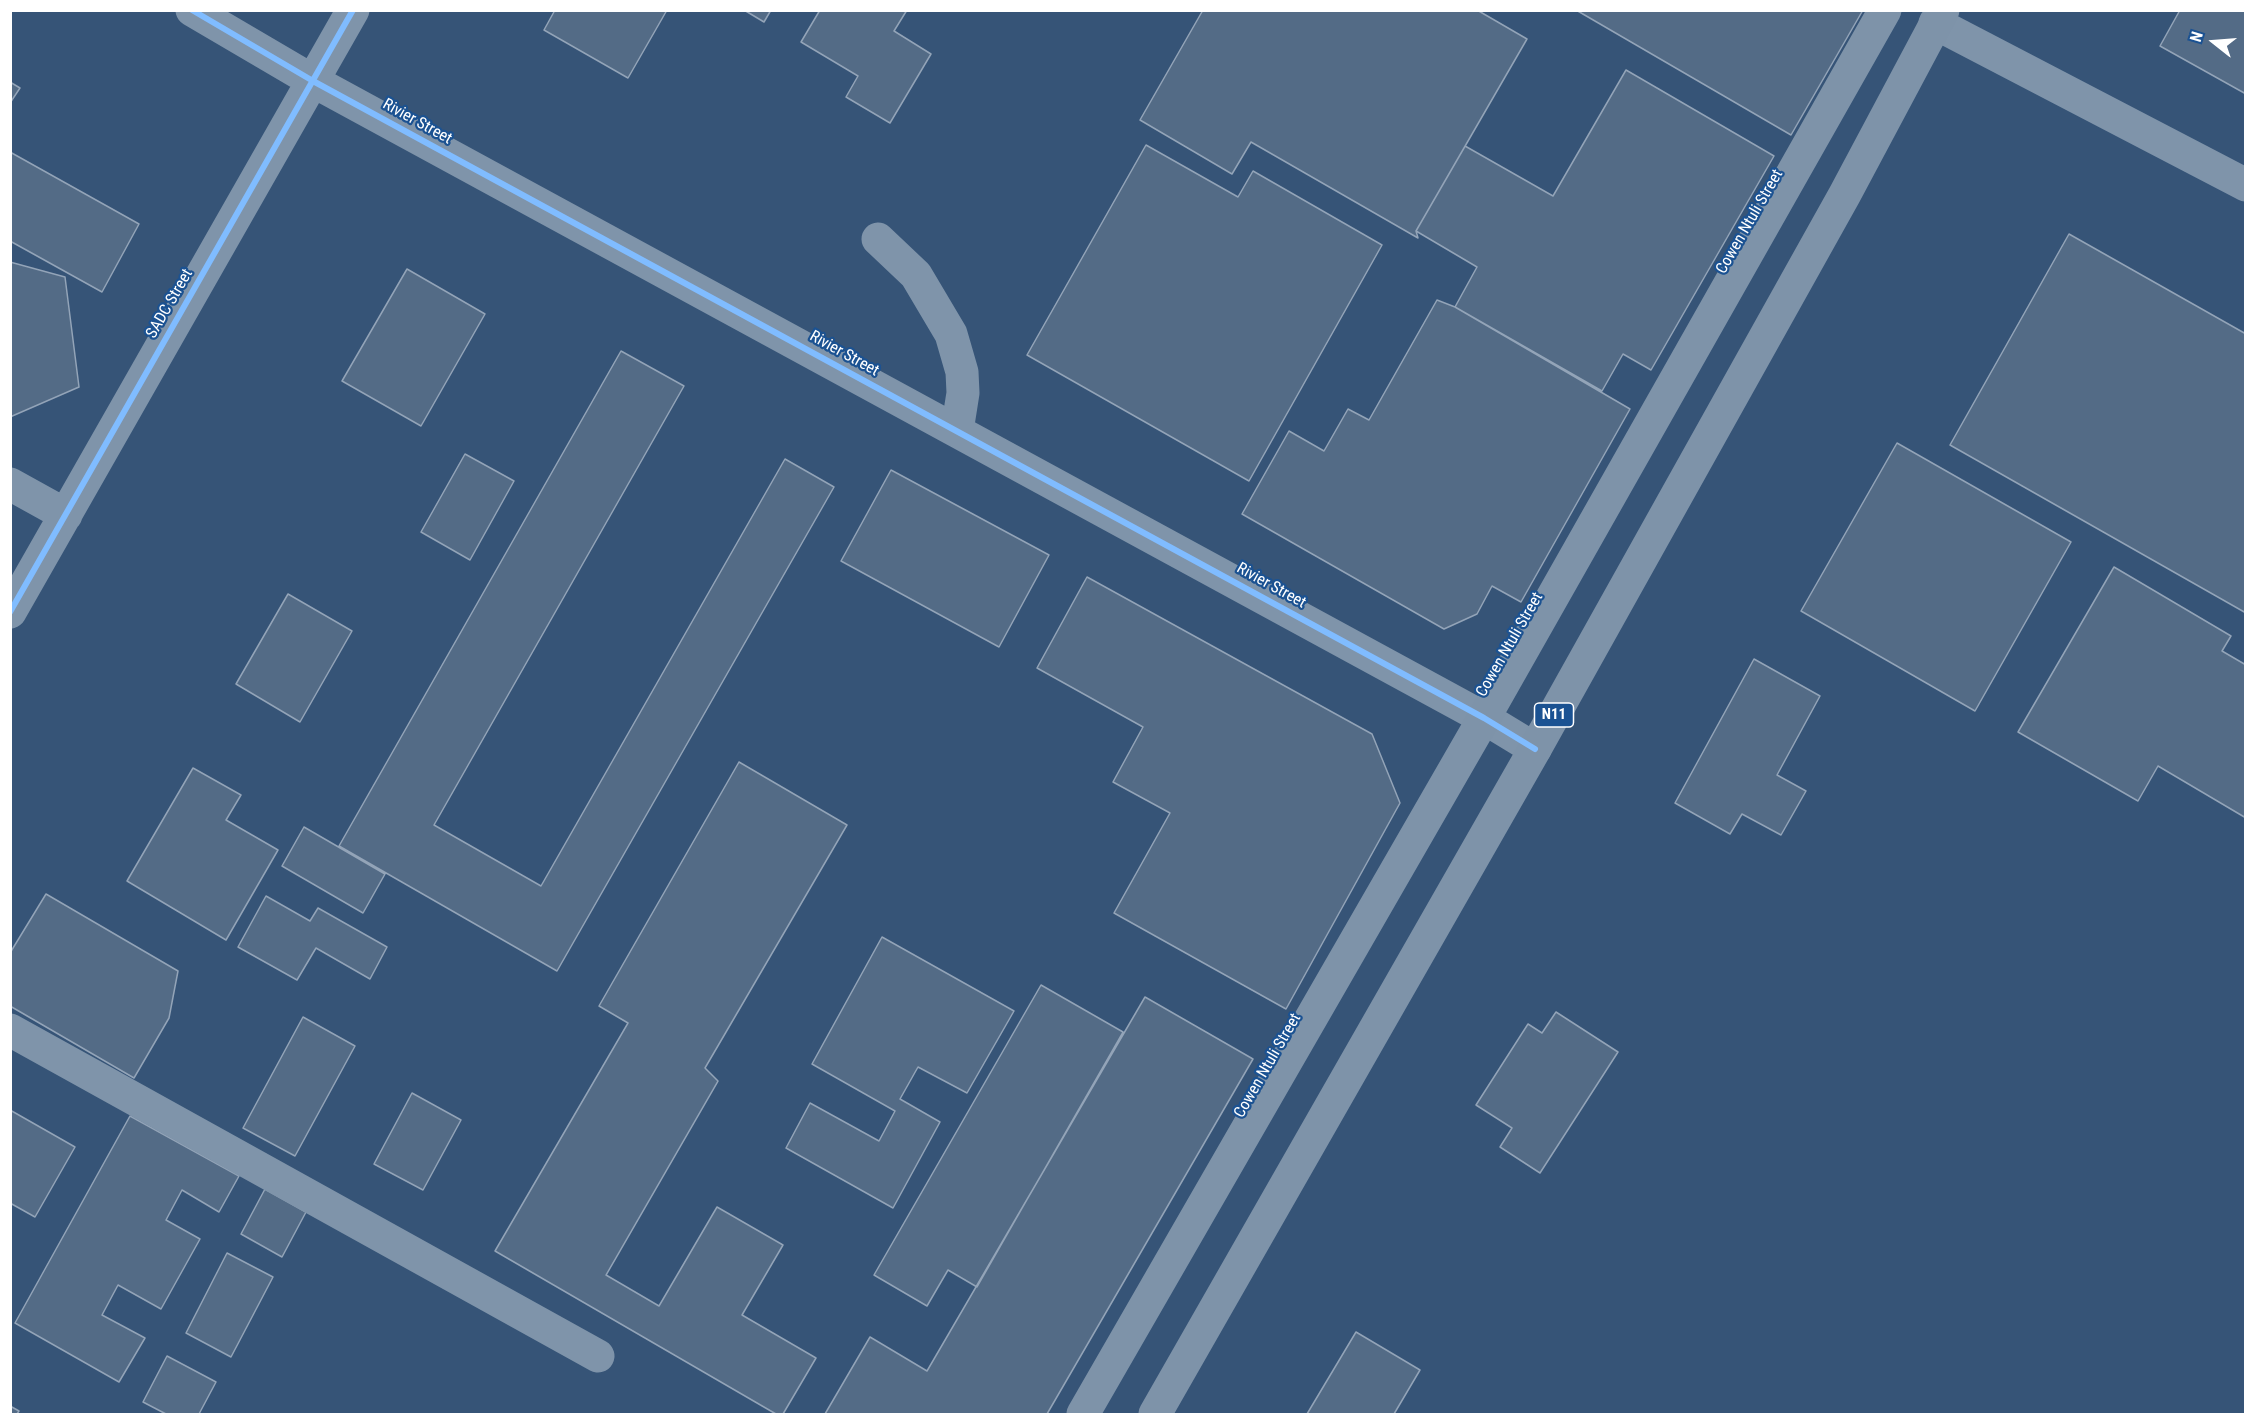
<!DOCTYPE html>
<style>
body{margin:0}
#map{position:relative;width:2256px;height:1425px;overflow:hidden;background:#365477;font-family:"Roboto Condensed",sans-serif}
canvas{display:block}
.frame{position:absolute;inset:0;border:12px solid #fff;pointer-events:none}
.north{position:absolute;left:2184px;top:12px;width:60px;height:60px;-webkit-text-stroke:4px #1b5292;paint-order:stroke;rotate:287deg;font-size:16px;font-weight:700;line-height:24px;text-align:center;color:#fff}
.north::after{content:'';display:block;margin:auto;width:21px;height:27px;background:#fff;clip-path:polygon(50% 0,100% 100%,50% 72%,0 100%)}
</style>
<div id="map">
<canvas width="2256" height="1425"></canvas>
<div class="frame"></div>
<div class="north">N</div>
</div>
<script>
const ctx = document.querySelector('canvas').getContext('2d');
ctx.lineJoin = 'round';
function paint(path, color) {
  ctx.fillStyle = color;
  ctx.fill(path, 'evenodd');
}
function poly(rows) {
  const path = new Path2D();
  for (const r of rows) {
    path.moveTo(r[0], r[1]);
    for (let i = 2; i < r.length; i += 2) path.lineTo(r[i], r[i + 1]);
  }
  return path;
}
function stroke(path, color, width, dash) {
  ctx.strokeStyle = color;
  ctx.lineWidth = width;
  ctx.lineCap = dash ? 'butt' : 'round';
  ctx.setLineDash(dash || []);
  ctx.stroke(path);
}
function label(font, color, halo, rows, align = 'center') {
  ctx.font = font + ' "Roboto Condensed",sans-serif';
  ctx.lineWidth = 4.5;
  ctx.setLineDash([]);
  ctx.textBaseline = 'middle';
  ctx.strokeStyle = halo;
  ctx.fillStyle = color;
  for (const [text, x, y, turn = 0] of rows) {
    ctx.save();
    ctx.translate(x, y);
    ctx.rotate((+turn || 0) * Math.PI / 180);
    ctx.textAlign = isNaN(turn) ? turn : align;
    if (halo) ctx.strokeText(text, 0, 0);
    ctx.fillText(text, 0, 0);
    ctx.restore();
  }
}
const building = poly([
 [555,10,667,10,628,78,544,30,555,10],
 [744,10,771,10,764,22,744,10],
 [820,10,907,10,894,31,931,54,890,123,846,97,858,76,801,42,820,10],
 [1203,10,1477,10,1527,39,1416,231,1418,238,1251,142,1232,174,1140,120,1203,10],
 [1576,10,1863,10,1791,135,1576,10],
 [2180,10,2246,10,2246,94,2160,46,2180,10],
 [1626,70,1774,156,1651,370,1623,354,1602,391,1455,307,1477,267,1416,231,1465,146,1553,196,1626,70],
 [10,82,20,88,10,103,10,82],
 [1146,145,1238,197,1253,171,1382,245,1249,481,1027,355,1146,145],
 [10,152,139,224,102,292,10,241,10,152],
 [2069,234,2246,334,2246,613,1950,445,2069,234],
 [10,262,65,277,79,387,10,417,10,262],
 [407,269,485,314,421,426,342,381,407,269],
 [1437,300,1455,307,1630,409,1521,602,1492,586,1477,614,1444,629,1242,514,1289,431,1324,451,1348,409,1369,420,1437,300],
 [621,351,684,386,434,825,541,886,785,459,834,487,557,971,339,846,621,351],
 [1897,443,2071,542,1975,711,1801,611,1897,443],
 [465,454,514,481,470,560,421,532,465,454],
 [891,470,1049,555,999,647,841,561,891,470],
 [2114,567,2231,636,2222,651,2246,665,2246,818,2158,766,2138,801,2018,732,2114,567],
 [1087,577,1372,734,1400,803,1286,1009,1114,913,1170,813,1113,782,1143,727,1037,668,1087,577],
 [288,594,352,631,300,722,236,684,288,594],
 [1754,659,1820,696,1777,775,1806,791,1781,835,1742,814,1730,834,1675,803,1754,659],
 [739,762,847,825,705,1068,718,1081,606,1275,659,1306,717,1207,783,1245,742,1315,816,1358,783,1414,776,1414,495,1251,628,1023,599,1006,739,762],
 [193,768,241,795,226,820,278,850,226,940,127,881,193,768],
 [304,827,385,874,363,913,282,866,304,827],
 [46,894,178,971,169,1018,134,1078,10,1006,10,953,46,894],
 [266,896,310,921,318,908,387,947,370,979,316,948,297,980,238,947,266,896],
 [882,937,1014,1011,967,1093,918,1067,900,1099,940,1122,893,1208,786,1148,810,1103,879,1141,895,1111,812,1064,882,937],
 [1041,985,1123,1032,977,1287,948,1270,927,1306,874,1275,1041,985],
 [1145,997,1253,1059,1047,1414,825,1414,870,1337,927,1371,1145,997],
 [1556,1012,1618,1052,1540,1173,1500,1147,1512,1128,1476,1105,1528,1024,1542,1033,1556,1012],
 [303,1017,355,1046,295,1156,243,1128,303,1017],
 [412,1093,461,1120,423,1190,374,1164,412,1093],
 [10,1110,75,1147,35,1217,10,1203,10,1110],
 [130,1116,239,1176,219,1212,182,1190,166,1220,200,1239,161,1309,118,1285,102,1315,145,1338,119,1382,15,1323,130,1116],
 [265,1189,306,1212,282,1257,241,1234,265,1189],
 [227,1253,273,1277,231,1357,186,1333,227,1253],
 [1356,1332,1420,1370,1394,1414,1307,1414,1356,1332],
 [167,1356,216,1382,199,1414,166,1414,143,1402,167,1356],
 [10,1406,19,1411,17,1414,10,1414,10,1406]
]);
paint(building, '#536b86');
stroke(building, '#93a4b8', 1.5);
stroke(poly([
 [192,10,313,81,1484,718,1535,749],
 [1935,23,2246,185],
 [878,239,916,275,951,334,962,372,963,393,957,431],
 [10,484,66,515],
 [10,612,353,10],
 [10,1030,598,1356]
]), '#7f94aa', 33);
stroke(poly([
 [1083,1414,1484,718,1885,10],
 [1155,1414,1535,749,1845,194,1943,10]
]), '#7e93a9', 33);
stroke(poly([
 [192,10,313,81,1484,718,1535,749],
 [10,612,353,10]
]), '#80bcff', 6);
for (const [x, y, w] of [
 [1554,715,39]
]) {
  const box = new Path2D();
  box.roundRect(x - w / 2, y - 12, w, 24, 4.5);
  ctx.fillStyle = '#1b5292';
  ctx.fill(box);
  stroke(box, '#fff', 1.5);
}
label('bold 15px', '#fff', null, [
 ["N11",1554,715]
]);
label('16px', '#fff', '#1b5292', [
 ["Rivier Street",417,122,29],
 ["Cowen Ntuli Street",1750,222,-60],
 ["SADC Street",170,304,-60],
 ["Rivier Street",844,354,29],
 ["Rivier Street",1271,586,29],
 ["Cowen Ntuli Street",1510,645,-60],
 ["Cowen Ntuli Street",1268,1066,-60]
]);
</script>
